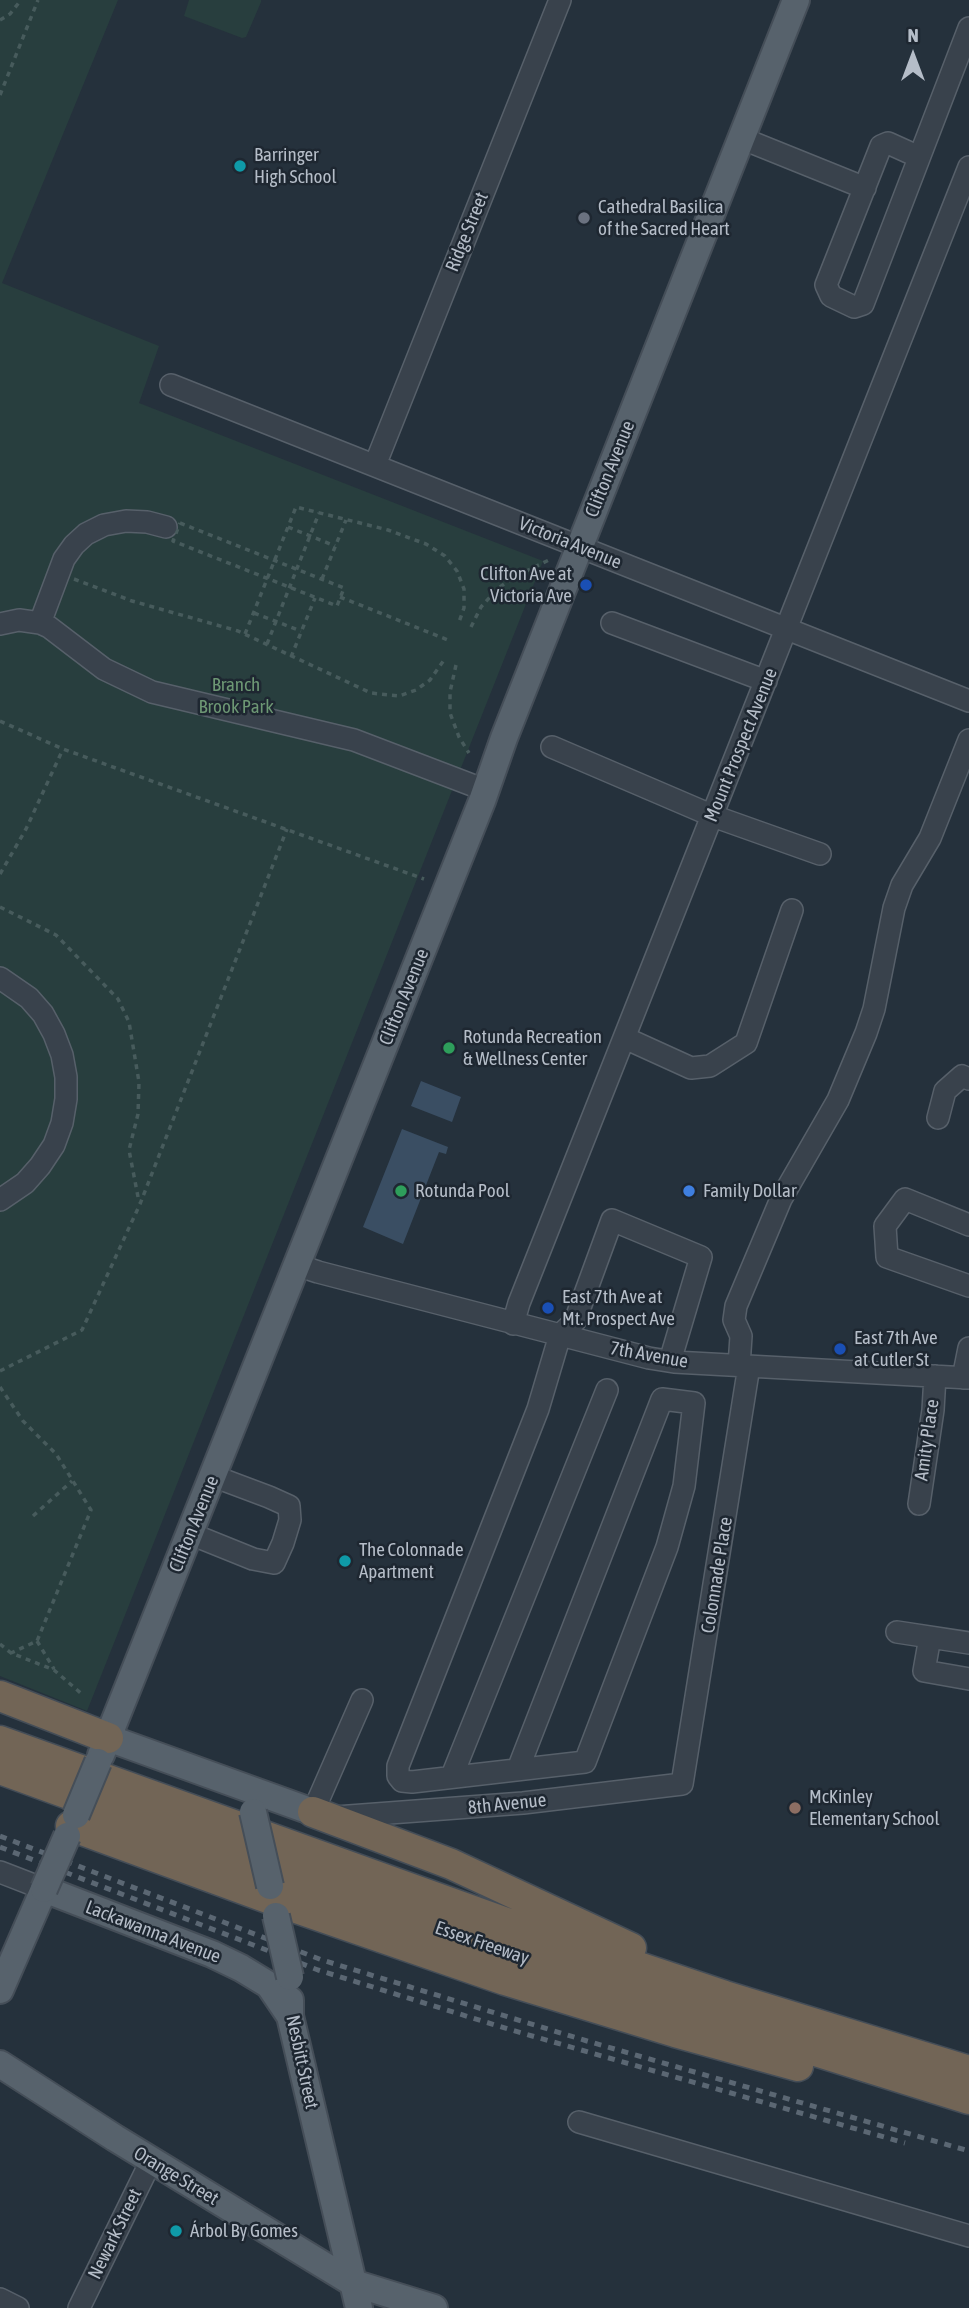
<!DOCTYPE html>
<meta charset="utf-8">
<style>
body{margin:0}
#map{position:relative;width:969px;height:2308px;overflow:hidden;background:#25313c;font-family:"Asap Condensed",sans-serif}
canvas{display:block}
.north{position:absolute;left:878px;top:21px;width:70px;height:70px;-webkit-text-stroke:5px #1e2731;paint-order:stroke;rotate:0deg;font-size:19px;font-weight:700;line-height:28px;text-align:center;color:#b5bdc8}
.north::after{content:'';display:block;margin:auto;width:24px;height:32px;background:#b5bdc8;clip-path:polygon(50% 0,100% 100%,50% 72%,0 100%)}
</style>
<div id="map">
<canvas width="969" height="2308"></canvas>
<div class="north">N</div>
</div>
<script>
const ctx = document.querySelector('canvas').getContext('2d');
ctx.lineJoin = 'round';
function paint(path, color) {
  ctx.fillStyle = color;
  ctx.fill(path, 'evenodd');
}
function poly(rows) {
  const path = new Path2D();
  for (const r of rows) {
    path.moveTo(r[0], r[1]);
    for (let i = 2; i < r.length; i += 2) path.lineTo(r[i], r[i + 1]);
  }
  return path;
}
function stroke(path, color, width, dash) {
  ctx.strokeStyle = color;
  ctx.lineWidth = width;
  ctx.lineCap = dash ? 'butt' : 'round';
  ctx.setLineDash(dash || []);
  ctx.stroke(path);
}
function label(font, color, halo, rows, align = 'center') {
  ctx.font = font + ' "Asap Condensed",sans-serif';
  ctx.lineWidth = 5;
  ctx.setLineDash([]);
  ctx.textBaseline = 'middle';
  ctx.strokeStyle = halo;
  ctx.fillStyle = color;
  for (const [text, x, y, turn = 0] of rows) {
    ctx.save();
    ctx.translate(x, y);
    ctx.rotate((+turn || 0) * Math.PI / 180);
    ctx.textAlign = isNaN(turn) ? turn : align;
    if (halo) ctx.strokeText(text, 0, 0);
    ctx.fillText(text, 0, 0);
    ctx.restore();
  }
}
paint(poly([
 [0,0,118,0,2,283,159,346,139,403,543,561,87,1711,0,1676],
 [189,0,261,0,261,2,246,37,242,38,184,16]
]), '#283e3e');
paint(poly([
 [421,1081,461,1097,452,1122,411,1106],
 [402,1129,448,1147,446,1154,439,1152,403,1244,363,1227]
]), '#3a4e63');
const minor = poly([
 [741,138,865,188],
 [919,157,888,143,881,146,826,285,831,296,854,307,863,304,969,28],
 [171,385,969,701],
 [375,465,560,0],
 [40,623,64,559,74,545,86,534,104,525,126,521,147,522,166,527],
 [612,623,766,681],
 [0,624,19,620,40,623,49,627,104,669,152,692,354,740,485,790],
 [552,747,713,816,820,854],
 [0,978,29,998,43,1014,54,1034,62,1055,66,1077,66,1099,62,1123,54,1145,40,1166,25,1183,0,1200],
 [625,1038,691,1068,710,1066,746,1043,792,910],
 [938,1118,945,1091,962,1076,969,1079],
 [969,1225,905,1199,885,1226,887,1257,969,1286],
 [297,1265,318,1272,649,1358,674,1362,969,1378],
 [513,1324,519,1303,969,167],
 [739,1366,741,1336,734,1320,736,1306,781,1199,838,1100,866,1033,874,1009,894,908,902,885,930,838,969,740],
 [963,1378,969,1348],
 [919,1504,933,1410,935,1376],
 [191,1534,253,1559,274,1563,283,1543,290,1520,289,1506,269,1497,213,1476],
 [897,1632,969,1643],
 [930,1637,924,1671,969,1679],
 [518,1769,662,1399,694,1403,684,1486,667,1547,585,1762,412,1782,402,1781,398,1776,398,1766,538,1409,560,1335,575,1321,612,1220,701,1257,670,1361],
 [452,1776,607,1390],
 [313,1812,362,1700],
 [336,1817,523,1803,682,1784,749,1366],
 [0,1872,44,1889],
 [579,2122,969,2236],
 [0,2299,18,2308],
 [79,2308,151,2161]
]);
const major = poly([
 [108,1738,313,1812],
 [101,1755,482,801,504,738,796,0],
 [0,1990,44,1889,212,1954,241,1968,269,1985,290,2016],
 [290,2000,290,2016,359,2308],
 [0,2064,115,2138,353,2283,434,2308]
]);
const highway = poly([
 [0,1696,108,1738],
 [0,1741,504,1922,725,1996,969,2071],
 [0,1769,440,1929,678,2008,969,2099],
 [313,1812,451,1864,631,1948],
 [71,1826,273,1900,505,1980,675,2032,798,2066]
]);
stroke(minor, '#57606a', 24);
stroke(major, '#454e58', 30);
stroke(highway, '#444d57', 33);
stroke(poly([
 [0,20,10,14,21,0],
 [0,95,38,0],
 [180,523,344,588,337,606,173,541,180,523],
 [288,527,335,546],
 [74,579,132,601,238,631,371,693,399,696,416,690,430,680,444,660],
 [322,579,346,520],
 [340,597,448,640],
 [254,613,301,631],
 [471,627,481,607,497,589,514,577,549,560],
 [245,634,296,507,388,530,426,544,445,556,457,571,464,589,464,608,459,622],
 [267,644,319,513],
 [291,657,315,598],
 [456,665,450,692,450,713,459,737,469,753],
 [0,721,63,749,424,879],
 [0,874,26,829,63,749],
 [0,907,56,935,118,999,129,1022,139,1082,138,1114,129,1150,139,1202],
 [0,1371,82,1330,140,1204,287,829],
 [0,1387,23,1421,56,1454,91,1510,37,1641,11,1653],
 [33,1516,72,1481],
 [37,1641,54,1669],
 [0,1644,11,1653,54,1670,83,1695]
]), '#475b5c', 3.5, [5, 5]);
stroke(minor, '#39424c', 21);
stroke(major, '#57626c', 26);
stroke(highway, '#726556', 30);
stroke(poly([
 [0,1836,322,1960,587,2041,969,2151],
 [0,1847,318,1970,508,2029,905,2143]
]), '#5b6773', 5, [7, 7]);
const majorBridge = poly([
 [253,1812,270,1886],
 [76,1815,98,1762],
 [44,1889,67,1836],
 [276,1916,290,1977]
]);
stroke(majorBridge, '#454e58', 30, []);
stroke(majorBridge, '#57626c', 26);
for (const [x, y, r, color] of [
 [240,166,7,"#0f9aa8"],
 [584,218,7,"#6b7280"],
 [586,585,7,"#1a4fb4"],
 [449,1048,7,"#2e9e5b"],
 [401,1191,7,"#2e9e5b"],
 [689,1191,7,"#3f7fe0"],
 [548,1308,7,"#1a4fb4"],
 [840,1349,7,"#1a4fb4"],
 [345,1561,7,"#0f9aa8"],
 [795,1808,7,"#8d6e63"],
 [176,2231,7,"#0f9aa8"]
]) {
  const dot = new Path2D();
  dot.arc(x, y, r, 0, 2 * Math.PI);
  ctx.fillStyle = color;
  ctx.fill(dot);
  stroke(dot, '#1e2731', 2.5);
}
label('19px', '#b5bdc8', '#1e2731', [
 ["Barringer",254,155],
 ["High School",254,177],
 ["Cathedral Basilica",598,207],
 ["of the Sacred Heart",598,229],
 ["Clifton Ave at",572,574,"right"],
 ["Victoria Ave",572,596,"right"],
 ["Rotunda Recreation",463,1037],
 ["& Wellness Center",463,1059],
 ["Rotunda Pool",415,1191],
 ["Family Dollar",703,1191],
 ["East 7th Ave at",562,1297],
 ["Mt. Prospect Ave",562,1319],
 ["East 7th Ave",854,1338],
 ["at Cutler St",854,1360],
 ["The Colonnade",359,1550],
 ["Apartment",359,1572],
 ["McKinley",809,1797],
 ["Elementary School",809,1819],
 ["Árbol By Gomes",190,2231]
], 'left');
label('19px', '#b5bdc8', '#1e2731', [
 ["Ridge Street",467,232,-68],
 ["Clifton Avenue",610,469,-68],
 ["Victoria Avenue",570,543,22],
 ["Mount Prospect Avenue",741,745,-68],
 ["Clifton Avenue",404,997,-68],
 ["7th Avenue",649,1355,10],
 ["Amity Place",927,1440,-82],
 ["Clifton Avenue",194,1524,-68],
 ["Colonnade Place",717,1575,-81],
 ["8th Avenue",507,1804,-6],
 ["Lackawanna Avenue",153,1932,21],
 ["Essex Freeway",482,1943,19],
 ["Nesbitt Street",302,2062,78],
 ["Orange Street",176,2176,31],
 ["Newark Street",115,2234,-64]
]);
label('19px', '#6d9774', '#1e2731', [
 ["Branch",236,685],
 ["Brook Park",236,707]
]);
</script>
